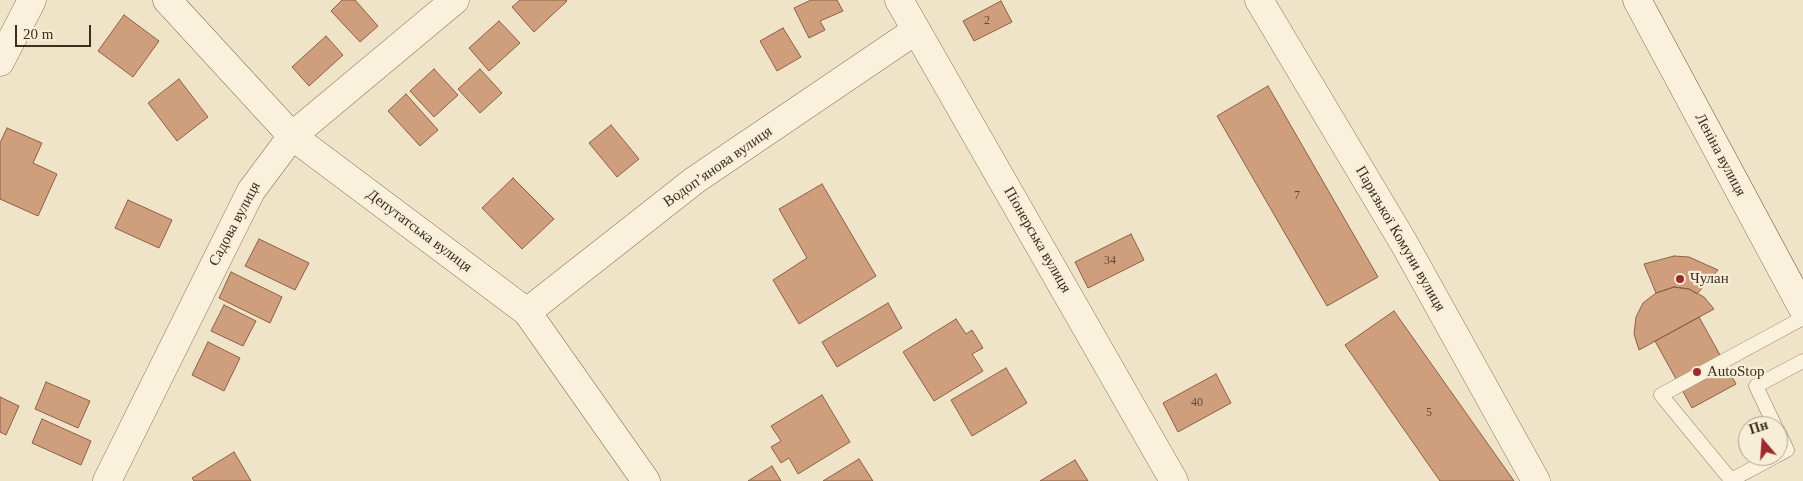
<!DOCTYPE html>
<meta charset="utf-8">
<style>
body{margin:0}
#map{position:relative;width:1803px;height:481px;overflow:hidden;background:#f0e4c8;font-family:"Times New Roman",serif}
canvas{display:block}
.north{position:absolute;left:1738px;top:416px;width:50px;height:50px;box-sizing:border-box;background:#f7eed8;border:1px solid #ada18e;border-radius:50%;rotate:342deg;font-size:14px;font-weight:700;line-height:20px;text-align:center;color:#3d2e20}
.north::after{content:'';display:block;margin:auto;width:18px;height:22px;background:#9e2a2b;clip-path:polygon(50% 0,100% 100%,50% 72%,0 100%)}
.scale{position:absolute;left:15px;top:25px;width:76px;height:22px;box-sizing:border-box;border:2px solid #3d2e20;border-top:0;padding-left:6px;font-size:15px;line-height:18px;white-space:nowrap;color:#3d2e20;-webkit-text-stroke:4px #f7eed8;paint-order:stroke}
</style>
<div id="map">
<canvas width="1803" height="481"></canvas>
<div class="north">Пн</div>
<div class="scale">20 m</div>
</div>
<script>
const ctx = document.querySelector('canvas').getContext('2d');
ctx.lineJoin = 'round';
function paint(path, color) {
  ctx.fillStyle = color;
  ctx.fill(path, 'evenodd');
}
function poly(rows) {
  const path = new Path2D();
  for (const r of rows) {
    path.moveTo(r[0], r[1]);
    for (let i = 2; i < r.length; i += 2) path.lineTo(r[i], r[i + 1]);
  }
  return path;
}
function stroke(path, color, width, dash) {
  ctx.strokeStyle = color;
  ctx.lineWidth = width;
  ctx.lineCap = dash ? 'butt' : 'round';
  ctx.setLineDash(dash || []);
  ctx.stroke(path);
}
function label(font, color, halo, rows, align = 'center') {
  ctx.font = font + ' "Times New Roman",serif';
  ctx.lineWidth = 4.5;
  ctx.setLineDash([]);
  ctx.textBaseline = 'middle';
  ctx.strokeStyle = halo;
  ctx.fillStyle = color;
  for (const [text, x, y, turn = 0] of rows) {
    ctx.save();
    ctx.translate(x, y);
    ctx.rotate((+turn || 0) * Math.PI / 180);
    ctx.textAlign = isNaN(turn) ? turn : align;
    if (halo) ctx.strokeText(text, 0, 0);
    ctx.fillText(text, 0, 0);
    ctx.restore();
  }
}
const building = poly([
 [342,0,355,0,378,26,360,42,331,11,342,0],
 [520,0,566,0,567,1,534,32,512,7,520,0],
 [811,0,837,0,843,11,820,21,825,30,809,38,794,8,811,0],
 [1001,1,1012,22,974,41,963,21,1001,1],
 [124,15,159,41,133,77,98,51,124,15],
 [499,21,520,43,489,71,469,48,499,21],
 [783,28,801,57,777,71,760,41,783,28],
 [326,36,343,55,309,86,292,67,326,36],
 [434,69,458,95,434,117,410,91,434,69],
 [480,69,502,93,480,113,458,89,480,69],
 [179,79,208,117,177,141,148,103,179,79],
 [1268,86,1378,277,1327,306,1217,116,1268,86],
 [406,94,438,130,420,146,388,111,406,94],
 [611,125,639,159,617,177,589,143,611,125],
 [7,128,42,143,33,163,57,174,38,216,0,199,0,143,7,128],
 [513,178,554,219,522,249,482,208,513,178],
 [822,184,876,276,799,324,773,280,807,258,779,209,822,184],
 [128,200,172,220,159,248,115,228,128,200],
 [1131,234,1144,260,1088,288,1075,262,1131,234],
 [259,239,309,263,295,290,245,266,259,239],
 [1674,256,1689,257,1718,270,1697,294,1689,289,1674,287,1656,293,1644,264,1674,256],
 [231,272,282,297,270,323,219,298,231,272],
 [1674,287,1689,289,1704,297,1714,309,1639,350,1634,334,1636,317,1643,303,1656,293,1674,287],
 [888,303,902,328,837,367,822,342,888,303],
 [224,305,256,321,243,346,211,331,224,305],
 [1394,311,1514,481,1440,481,1345,345,1394,311],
 [1699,317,1736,384,1692,408,1655,341,1699,317],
 [956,319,966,334,972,330,983,348,972,354,983,371,934,401,903,352,956,319],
 [208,342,240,358,224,391,192,375,208,342],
 [1006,368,1027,403,972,436,951,400,1006,368],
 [1216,374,1231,403,1178,432,1163,403,1216,374],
 [46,382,90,401,78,428,35,409,46,382],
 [822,395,850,442,798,474,789,458,781,463,771,447,781,441,771,426,822,395],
 [0,397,19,406,6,435,0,432,0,397],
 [42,419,91,441,81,465,32,443,42,419],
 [234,452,251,481,194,481,192,478,234,452],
 [859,459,873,481,823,481,859,459],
 [1075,460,1088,481,1040,481,1075,460],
 [772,466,781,481,748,481,772,466]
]);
paint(building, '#cf9f7d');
stroke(building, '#8d5f41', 1);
const lane = poly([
 [1775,426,1756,386,1803,361],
 [1778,431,1787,450,1778,455],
 [1776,456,1731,480,1661,395,1803,318]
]);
const street = poly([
 [899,0,1174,481],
 [1259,0,1405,245,1536,481],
 [0,62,32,0],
 [527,312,695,180,915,31],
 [107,481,251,191,292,136,455,0]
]);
const secondary = poly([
 [167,0,292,136,527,312,646,481],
 [1637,0,1803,309]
]);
stroke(lane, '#8d765c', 15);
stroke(street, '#8d765c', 29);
stroke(secondary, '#6f573f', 29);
stroke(lane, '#faf1dc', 14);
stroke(street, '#faf1dc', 28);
stroke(secondary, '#faf1dc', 28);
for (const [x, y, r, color] of [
 [1680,279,5,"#9e2a2b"],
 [1697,372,5,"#9e2a2b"]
]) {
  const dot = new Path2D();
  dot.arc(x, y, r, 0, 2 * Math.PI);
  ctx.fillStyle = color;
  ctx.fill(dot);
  stroke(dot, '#f7eed8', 2);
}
label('12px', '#624a37', null, [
 ["2",987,21],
 ["7",1297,196],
 ["34",1110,261],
 ["40",1197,403],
 ["5",1429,413]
]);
label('15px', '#3d2e20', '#f7eed8', [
 ["Леніна вулиця",1720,155,62],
 ["Водоп’янова вулиця",718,167,-35],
 ["Садова вулиця",235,224,-62],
 ["Депутатська вулиця",419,231,37],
 ["Паризької Комуни вулиця",1400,239,60],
 ["Піонерська вулиця",1037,240,60]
]);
label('15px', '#3d2e20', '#f7eed8', [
 ["Чулан",1690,279],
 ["AutoStop",1707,372]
], 'left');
</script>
